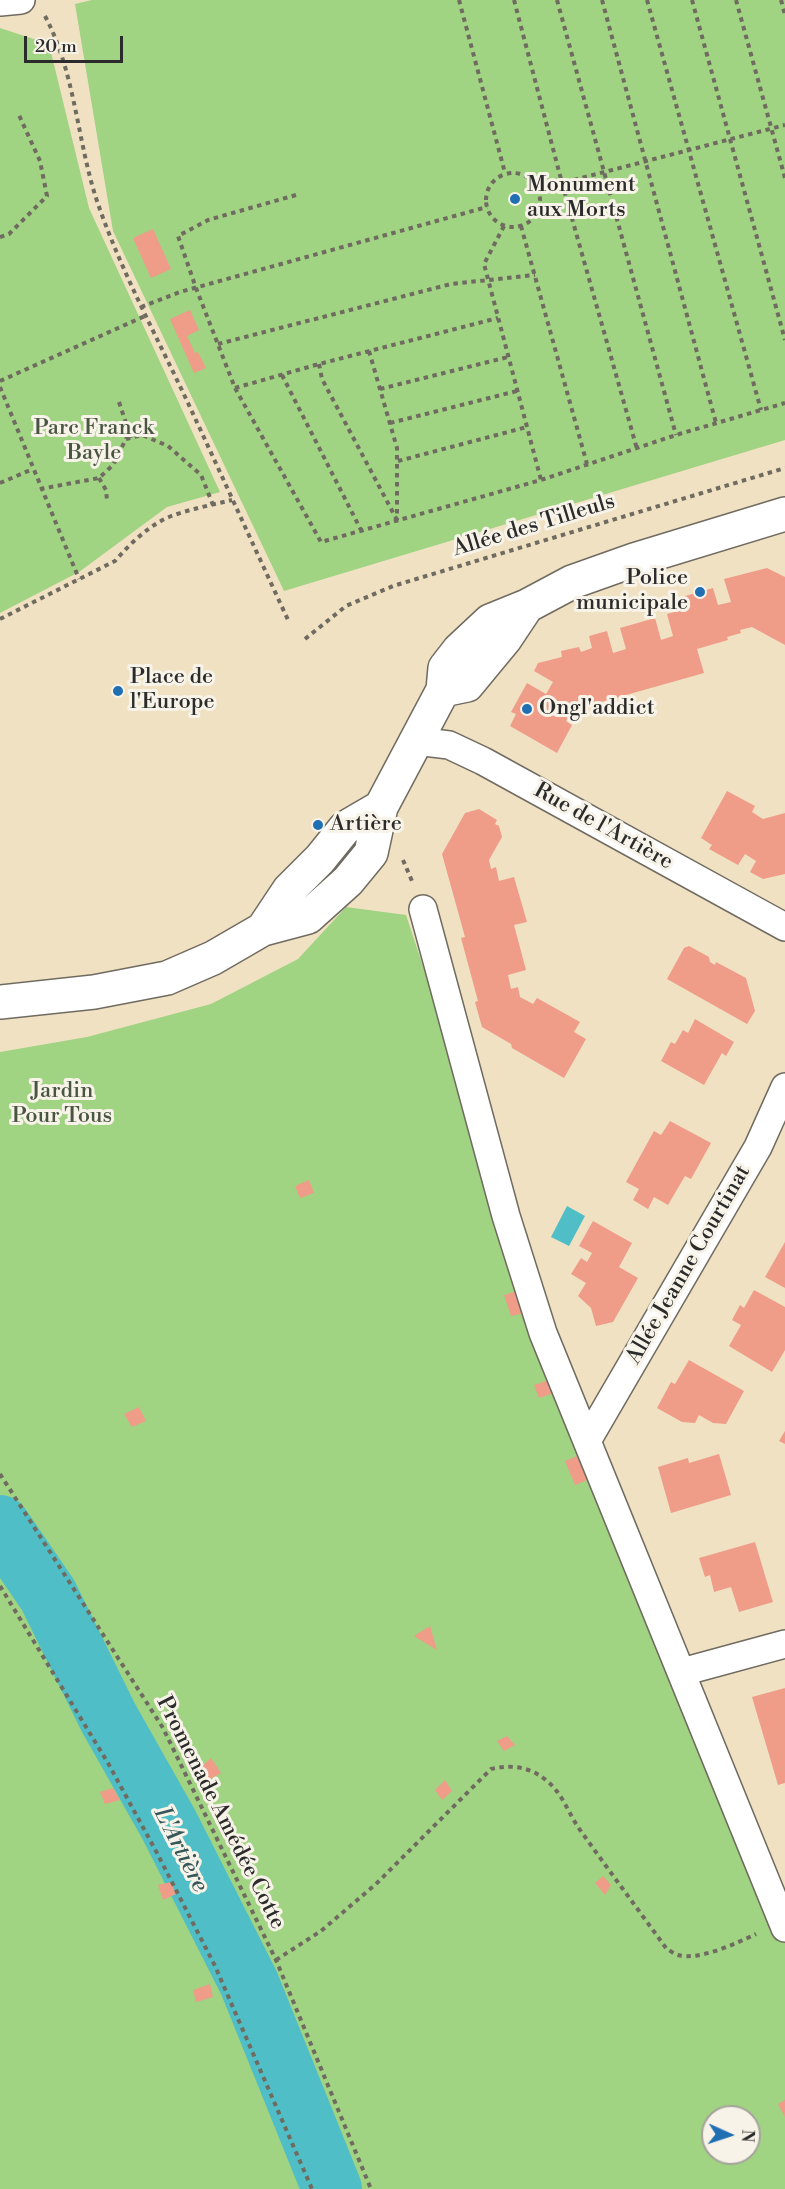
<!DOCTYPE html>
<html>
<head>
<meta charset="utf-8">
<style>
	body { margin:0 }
	#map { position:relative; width:785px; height:2189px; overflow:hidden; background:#f0e1c3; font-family:"Libre Bodoni",serif }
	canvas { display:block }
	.north { position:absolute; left:701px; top:2105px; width:60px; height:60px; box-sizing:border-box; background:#f7f3e8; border:2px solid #a5a39c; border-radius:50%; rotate:93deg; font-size:16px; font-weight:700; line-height:24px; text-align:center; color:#2b2b2b }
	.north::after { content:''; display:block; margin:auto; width:21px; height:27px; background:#1f6fb2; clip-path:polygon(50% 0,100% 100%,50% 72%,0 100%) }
	.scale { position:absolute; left:24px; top:36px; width:99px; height:27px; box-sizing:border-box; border:3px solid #2b2b2b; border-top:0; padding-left:8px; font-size:18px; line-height:21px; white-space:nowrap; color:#2b2b2b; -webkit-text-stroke:4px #f7f3e8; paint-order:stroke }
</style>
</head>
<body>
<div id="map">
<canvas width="785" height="2189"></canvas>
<div class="north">N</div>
<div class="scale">20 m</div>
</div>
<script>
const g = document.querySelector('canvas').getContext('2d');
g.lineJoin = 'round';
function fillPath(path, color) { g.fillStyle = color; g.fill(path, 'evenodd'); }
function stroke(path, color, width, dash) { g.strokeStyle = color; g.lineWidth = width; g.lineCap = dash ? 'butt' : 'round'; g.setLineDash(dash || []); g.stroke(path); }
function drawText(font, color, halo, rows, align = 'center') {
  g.font = font + ' "Libre Bodoni",serif'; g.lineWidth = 6; g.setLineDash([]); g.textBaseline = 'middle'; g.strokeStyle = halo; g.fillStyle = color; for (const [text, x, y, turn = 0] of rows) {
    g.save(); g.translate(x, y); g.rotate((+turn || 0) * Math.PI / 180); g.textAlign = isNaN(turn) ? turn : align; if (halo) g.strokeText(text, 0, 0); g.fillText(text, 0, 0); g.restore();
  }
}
const green = new Path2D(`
	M 92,0 L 785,0 L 785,440 L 284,591 L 113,231 L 75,4 Z
	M 0,28 L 49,44 L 89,208 L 220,492 L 167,507 L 79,572 L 0,613 Z
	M 346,907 L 406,915 L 506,1216 L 785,1928 L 785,2189 L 0,2189 L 0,1052 L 87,1037 L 211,1004 L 298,959 ZM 713,2117 L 749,2117 L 749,2153 L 713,2153 Z`);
const water = new Path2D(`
	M 567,1206 L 585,1216 L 569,1246 L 551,1237 Z`);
const river = new Path2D(`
	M 0,1525 L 48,1595 L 108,1717 L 169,1825 L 249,1983 L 332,2189`);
const building = new Path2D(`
	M 153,229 L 171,269 L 151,278 L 133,238 Z
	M 190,310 L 199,330 L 187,336 L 195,353 L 198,352 L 206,368 L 194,373 L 170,319 Z
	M 767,568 L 785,577 L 785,645 L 752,627 L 740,630 L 741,633 L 727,637 L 728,640 L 697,649 L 704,673 L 573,710 L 566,721 L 572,725 L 557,753 L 510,726 L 516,714 L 511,712 L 527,683 L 546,694 L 553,682 L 534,671 L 538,663 L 562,657 L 561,651 L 579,647 L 581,652 L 592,648 L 589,636 L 607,631 L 613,653 L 626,649 L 620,628 L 655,618 L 661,640 L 673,636 L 667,614 L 685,609 L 682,597 L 713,588 L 718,605 L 731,602 L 724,579 Z
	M 727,791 L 755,806 L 752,812 L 763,819 L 785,813 L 785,874 L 763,879 L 750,872 L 756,861 L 745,854 L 738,865 L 709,849 L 712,845 L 701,838 Z
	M 479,809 L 497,820 L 495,824 L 499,826 L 502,837 L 489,860 L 491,869 L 496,867 L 499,881 L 514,877 L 527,922 L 514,925 L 526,970 L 508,975 L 511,989 L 518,987 L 520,997 L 533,1004 L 537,998 L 580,1022 L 574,1032 L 586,1039 L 564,1078 L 512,1048 L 511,1044 L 482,1027 L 475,1002 L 478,1001 L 461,938 L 465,937 L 442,854 L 465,813 Z
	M 689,946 L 709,957 L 710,962 L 715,965 L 716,962 L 746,978 L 755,1011 L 747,1024 L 667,979 L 684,948 Z
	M 695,1019 L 734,1042 L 726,1056 L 722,1053 L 704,1085 L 661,1061 L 671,1042 L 675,1044 L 683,1030 L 688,1033 Z
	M 670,1121 L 711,1143 L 691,1179 L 685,1176 L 668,1205 L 654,1197 L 648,1209 L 633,1200 L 639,1189 L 626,1182 L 654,1131 L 661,1135 Z
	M 309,1180 L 314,1193 L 300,1198 L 295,1186 Z
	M 593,1221 L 632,1243 L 619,1267 L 638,1278 L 613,1322 L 596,1326 L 591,1308 L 578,1296 L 586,1283 L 571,1274 L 581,1258 L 587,1262 L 592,1253 L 579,1246 Z
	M 785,1242 L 785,1288 L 765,1277 Z
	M 754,1290 L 785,1307 L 785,1350 L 772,1372 L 729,1346 L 741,1325 L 732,1320 L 740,1305 L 744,1308 Z
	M 517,1291 L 525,1313 L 511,1316 L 504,1295 Z
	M 689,1360 L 744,1391 L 726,1424 L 713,1423 L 699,1415 L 695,1423 L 682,1422 L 657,1408 L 671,1382 L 675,1384 Z
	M 549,1380 L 554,1393 L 539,1398 L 534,1385 Z
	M 139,1407 L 146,1421 L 132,1427 L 124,1414 Z
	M 785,1431 L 785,1444 L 779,1441 Z
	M 719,1454 L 731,1495 L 671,1513 L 658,1467 L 688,1458 L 689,1463 Z
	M 580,1455 L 590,1479 L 575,1485 L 565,1461 Z
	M 755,1542 L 773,1602 L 739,1612 L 731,1587 L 714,1592 L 710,1575 L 705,1577 L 699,1558 Z
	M 430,1626 L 437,1650 L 414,1636 Z
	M 785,1688 L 785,1783 L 778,1785 L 752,1697 Z
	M 507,1736 L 515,1745 L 504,1751 L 497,1741 Z
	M 211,1758 L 221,1773 L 205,1782 L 199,1769 Z
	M 445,1780 L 452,1791 L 442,1800 L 435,1790 Z
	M 113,1788 L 120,1800 L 105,1804 L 100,1792 Z
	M 603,1876 L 611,1885 L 605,1895 L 595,1883 Z
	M 171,1882 L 176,1894 L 163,1900 L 158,1885 Z
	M 210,1984 L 213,1997 L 196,2002 L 193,1990 Z
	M 785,2100 L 785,2117 L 778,2104 Z`);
const path = new Path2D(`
	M 459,0 L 505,173
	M 514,0 L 562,183 L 637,449
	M 557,0 L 676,435
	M 602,0 L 716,423
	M 647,0 L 761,410
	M 692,0 L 785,340
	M 736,0 L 785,178
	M 781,0 L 785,15
	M 45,16 C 76,74 77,143 98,204 C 122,273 157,337 188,403 C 222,476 255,549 289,622
	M486 200a27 27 0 1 1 54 0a27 27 0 1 1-54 0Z
	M 539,189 L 785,125
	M 296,195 L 208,220 L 178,236 L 196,288 L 235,388 L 321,542 L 541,480 L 676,435 L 785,403
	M 504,226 L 484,264 L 541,480
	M 521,226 L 587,464
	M 0,237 L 9,234 L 47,196 L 40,161 L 18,113
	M 141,307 L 180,292 L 487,207
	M 218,344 L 451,284 L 535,275
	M 369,351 L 397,448 L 397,520
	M 319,364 L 322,379 L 397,520
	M 282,375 L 361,530
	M 0,381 L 145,316
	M 0,387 L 79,579
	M 235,388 L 319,364 L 498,318
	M 380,389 L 508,357
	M 119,402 L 131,438
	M 390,423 L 517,391
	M 398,461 L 527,427
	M 99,478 L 106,490 L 107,500
	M 0,483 L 33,469
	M 40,489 L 99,478 L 113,465 L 126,439 L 142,435 L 168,446 L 201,475 L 213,505
	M 0,619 L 115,561 C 130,544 148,526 169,517 C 189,509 212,505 232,500
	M 305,639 L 346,606 L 393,586 L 785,468
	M 403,860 L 412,881
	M 0,1474 L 163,1728 L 276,1960 L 371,2189
	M 0,1586 L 108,1763 L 157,1853 L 215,1966 L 312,2189
	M 276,1960 L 321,1931 L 376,1884 L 491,1769 C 511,1764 531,1767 547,1781 C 562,1793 568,1812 578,1827 C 607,1868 637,1908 666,1948 C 669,1950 674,1954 678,1955 C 699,1961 737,1943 756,1934`);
const minor = new Path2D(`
	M 0,2 L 21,0
	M 416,741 L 449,745 L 483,761 L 785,927
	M 423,909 L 506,1216 L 543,1333 L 785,1928
	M 587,1441 L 758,1147 L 785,1087
	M 682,1672 L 785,1644`);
const secondary = new Path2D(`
	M 443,690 L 467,685 L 505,639 L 527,606
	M 263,929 L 289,890 L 320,859 L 345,828 L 381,807
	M 0,1002 L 94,992 L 167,978 L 213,958 L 263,929 L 308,917 L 348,881 L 371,853 L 381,807 L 443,690 L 445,668 L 459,650 L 490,621 L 527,606 L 572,582 L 634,560 L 785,514`);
const markers = [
	[515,199,6,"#1f6fb2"],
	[700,592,6,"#1f6fb2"],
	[118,691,6,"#1f6fb2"],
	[527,709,6,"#1f6fb2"],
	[318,825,6,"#1f6fb2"]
];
const poiNames = [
	["Monument",527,186],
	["aux Morts",527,211],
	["Police",688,579,"right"],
	["municipale",688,604,"right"],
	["Place de",130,678],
	["l'Europe",130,703],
	["Ongl'addict",539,709],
	["Artière",330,825]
];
const parkNames = [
	["Parc Franck",94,429],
	["Bayle",94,454],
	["Jardin",62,1092],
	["Pour Tous",62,1117]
];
const streetNames = [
	["Allée des Tilleuls",534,526,-17],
	["Rue de l'Artière",603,827,29],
	["Allée Jeanne Courtinat",689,1265,-60],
	["Promenade Amédée Cotte",220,1813,63]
];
const waterNames = [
	["L'Artière",180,1850,63]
];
fillPath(green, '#a0d382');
fillPath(water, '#50bec6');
stroke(river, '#50bec6', 60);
fillPath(building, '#ef9c89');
stroke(minor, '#706b60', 30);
stroke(secondary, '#706b60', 36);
stroke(path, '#706b60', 4, [4.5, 4.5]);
stroke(minor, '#fff', 27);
stroke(secondary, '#fff', 33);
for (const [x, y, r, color] of markers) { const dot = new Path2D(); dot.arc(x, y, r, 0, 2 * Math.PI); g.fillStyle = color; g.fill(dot); stroke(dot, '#f7f3e8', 2); }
drawText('22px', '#2b2b2b', '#f7f3e8', poiNames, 'left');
drawText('22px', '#485541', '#f7f3e8', parkNames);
drawText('22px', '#2b2b2b', '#f7f3e8', streetNames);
drawText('italic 24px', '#36575a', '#f7f3e8', waterNames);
</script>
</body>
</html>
